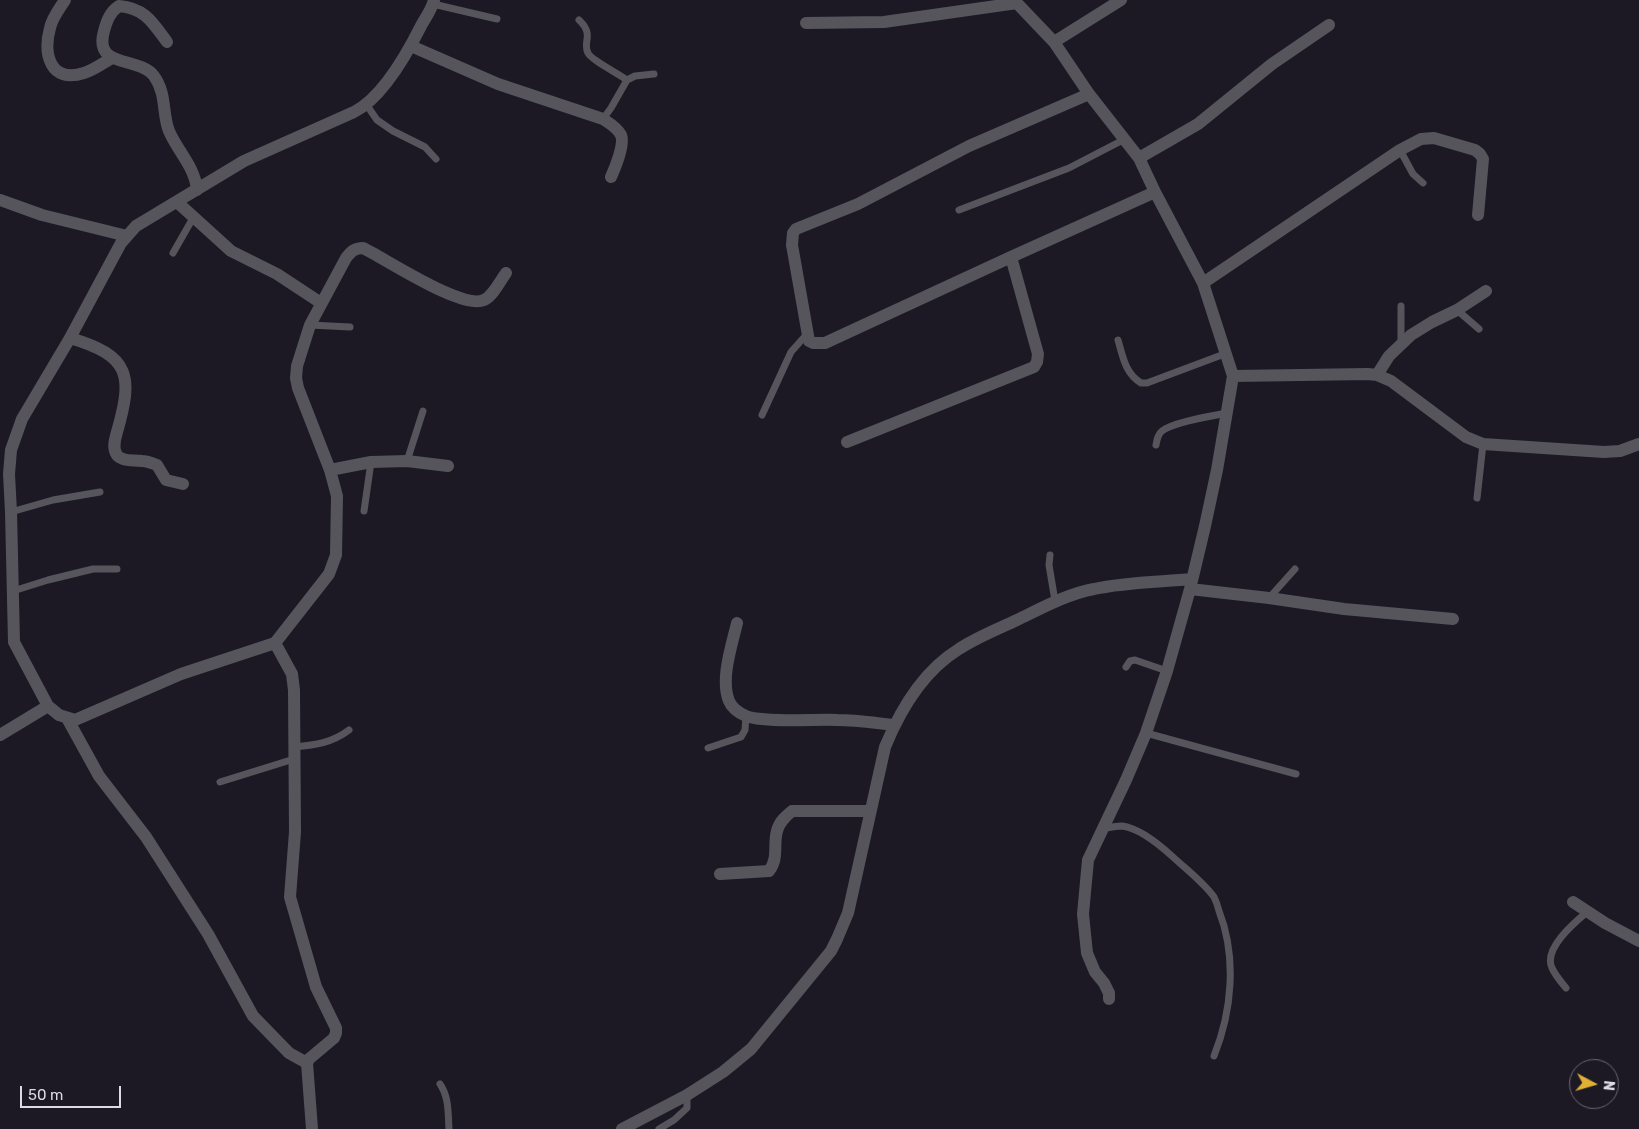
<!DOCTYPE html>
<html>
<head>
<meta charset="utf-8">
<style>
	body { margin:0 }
	#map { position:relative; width:1639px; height:1129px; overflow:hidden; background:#1c1925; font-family:Rubik,sans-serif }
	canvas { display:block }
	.north { position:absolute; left:1569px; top:1059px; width:50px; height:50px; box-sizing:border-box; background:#1c1925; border:1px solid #696671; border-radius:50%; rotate:96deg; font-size:14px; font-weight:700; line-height:20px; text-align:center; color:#dcdae3 }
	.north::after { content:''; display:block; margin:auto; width:18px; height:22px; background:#e1af34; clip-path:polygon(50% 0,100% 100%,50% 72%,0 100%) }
	.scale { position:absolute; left:20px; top:1086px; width:101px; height:22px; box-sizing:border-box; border:2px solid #dcdae3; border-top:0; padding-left:6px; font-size:15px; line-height:18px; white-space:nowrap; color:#dcdae3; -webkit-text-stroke:4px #1c1925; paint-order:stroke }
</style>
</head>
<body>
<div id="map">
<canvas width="1639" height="1129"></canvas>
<div class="north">N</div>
<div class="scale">50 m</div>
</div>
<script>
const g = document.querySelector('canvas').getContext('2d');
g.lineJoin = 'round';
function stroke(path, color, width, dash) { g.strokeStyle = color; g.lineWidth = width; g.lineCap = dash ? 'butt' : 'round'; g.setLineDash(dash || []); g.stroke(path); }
const lane = new Path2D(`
	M 433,4 L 497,19
	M 579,20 C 595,35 582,42 588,53 C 590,59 619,74 627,80
	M 366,104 L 377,120 L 393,131 L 425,147 L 436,159
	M 603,119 L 611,108 L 627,80 L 635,76 L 654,74
	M 1400,150 L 1413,174 L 1423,183
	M 959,210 L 1069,168 L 1125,139
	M 173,253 L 193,218
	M 1401,306 L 1401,343
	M 1457,310 L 1479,329
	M 310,325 L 350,327
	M 1118,340 C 1123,357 1125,373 1141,383 L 1147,383 L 1227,353
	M 762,415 L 791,352 L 807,334
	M 1156,445 C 1157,439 1158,434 1162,431 C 1172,422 1213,416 1227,413
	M 407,461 L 423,411
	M 1477,498 L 1483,444
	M 364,511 L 371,462
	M 11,512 L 53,500 L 100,492
	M 1050,555 L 1049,565 L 1055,601
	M 13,591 L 48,580 L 93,569 L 117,569
	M 1269,598 L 1295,569
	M 1126,667 L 1130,661 L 1135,660 L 1167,671
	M 1146,733 L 1296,774
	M 294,747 C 315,745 332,743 349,730
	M 708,748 L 741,737 L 745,730 L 746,716
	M 220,782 L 294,759
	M 1103,828 C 1109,828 1116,826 1122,826 C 1139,828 1161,846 1173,857 C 1187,870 1203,882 1214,897 C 1216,901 1218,907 1219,911 C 1237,957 1232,1011 1214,1056
	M 1566,988 C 1561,982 1555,975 1552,968 C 1543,949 1574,923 1587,912
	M 440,1084 C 449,1097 448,1113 449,1129
	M 659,1129 L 674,1120 L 687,1108 L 687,1095`);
const street = new Path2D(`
	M 65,0 C 60,8 52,18 50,28 C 43,54 50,84 84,73 C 94,70 103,63 112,58
	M 1014,0 L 1054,42 L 1089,94 L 1139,158 L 1155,192 L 1203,283 L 1233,376 L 1217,470 L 1205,526 L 1190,589 L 1167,671 L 1146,733 L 1126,780 L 1088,860 L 1083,914 L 1087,953 L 1095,972 L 1104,983 L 1109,993 L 1109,999
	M 806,23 L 884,22 L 1017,3
	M 167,42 C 153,23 145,8 119,6 C 110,12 107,20 104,31 C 93,69 139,56 154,76 C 167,94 162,114 169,131 C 178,152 195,167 197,190
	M 1054,42 L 1121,0
	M 411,46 L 498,84 L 603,119 C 609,123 617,127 621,135 C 625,144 615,168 611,177
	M 1089,94 L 969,146 L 858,204 L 796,229 L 793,233 L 792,245 L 809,341 L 813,343 L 825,343 L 1011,257 L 1155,192
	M 1139,158 L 1198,124 L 1272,64 L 1329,25
	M 0,200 L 42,215 L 127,236
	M 177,202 L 231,251 L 277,274 L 321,303
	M 1203,283 L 1400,150 L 1421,139 L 1434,138 L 1475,150 L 1480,154 L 1483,159 L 1478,215
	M 70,338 C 131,356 133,376 117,432 C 115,439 112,448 117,455 C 118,457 121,458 123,459 C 128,461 136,460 142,461 C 147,461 152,463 157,465 L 166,480 L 183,484
	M 1377,375 L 1389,356 L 1411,335 L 1432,322 L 1457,310 L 1486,291
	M 1233,376 L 1368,374 L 1377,375 L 1391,381 L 1466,437 L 1483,444 L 1604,452 L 1620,451 L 1639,444
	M 847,442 L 1034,367 L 1037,362 L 1038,354 L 1011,257
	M 330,470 L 371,462 L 407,461 L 448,466
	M 1190,589 L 1269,598 L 1344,609 L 1453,619
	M 737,623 C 732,645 720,679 729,701 C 732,708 739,713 746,716 C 764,723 815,719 837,720 C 856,720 875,723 894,725
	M 275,643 L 292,674 L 294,690 L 295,832 L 290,897 L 316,987 L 336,1028 L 336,1033 L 334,1038 L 309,1059 L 307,1063 L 312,1129
	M 48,706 L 14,642 L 11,512 L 9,474 L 11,450 L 22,419 L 70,338 L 121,243 L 136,226 L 244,161 L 354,112 C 382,98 408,52 422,24 C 426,17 432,9 434,0
	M 67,718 L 99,776 L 146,837 L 208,934 L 253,1016 L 289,1053 L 307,1063
	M 0,735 L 48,706 L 59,715 L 75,720 L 181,674 L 275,643 L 329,574 L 336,555 L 337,496 L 330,470 L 298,388 L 296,378 L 297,366 L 310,325 L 346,258 C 351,252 354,248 363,248 C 386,259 462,310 484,300 C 493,296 500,281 506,273
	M 720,874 L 769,871 C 779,858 773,845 777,831 C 779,822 786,816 792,811 L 870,811
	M 1573,902 L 1605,923 L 1639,941
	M 622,1129 L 687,1095 L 723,1072 L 751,1049 L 831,951 L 837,939 L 848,913 L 885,747 C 901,708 923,671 959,649 C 977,637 998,629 1017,620 C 1042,608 1067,594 1094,589 C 1126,582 1160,582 1192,579`);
stroke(lane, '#56555c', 7);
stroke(street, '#56555c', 12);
</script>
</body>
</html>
